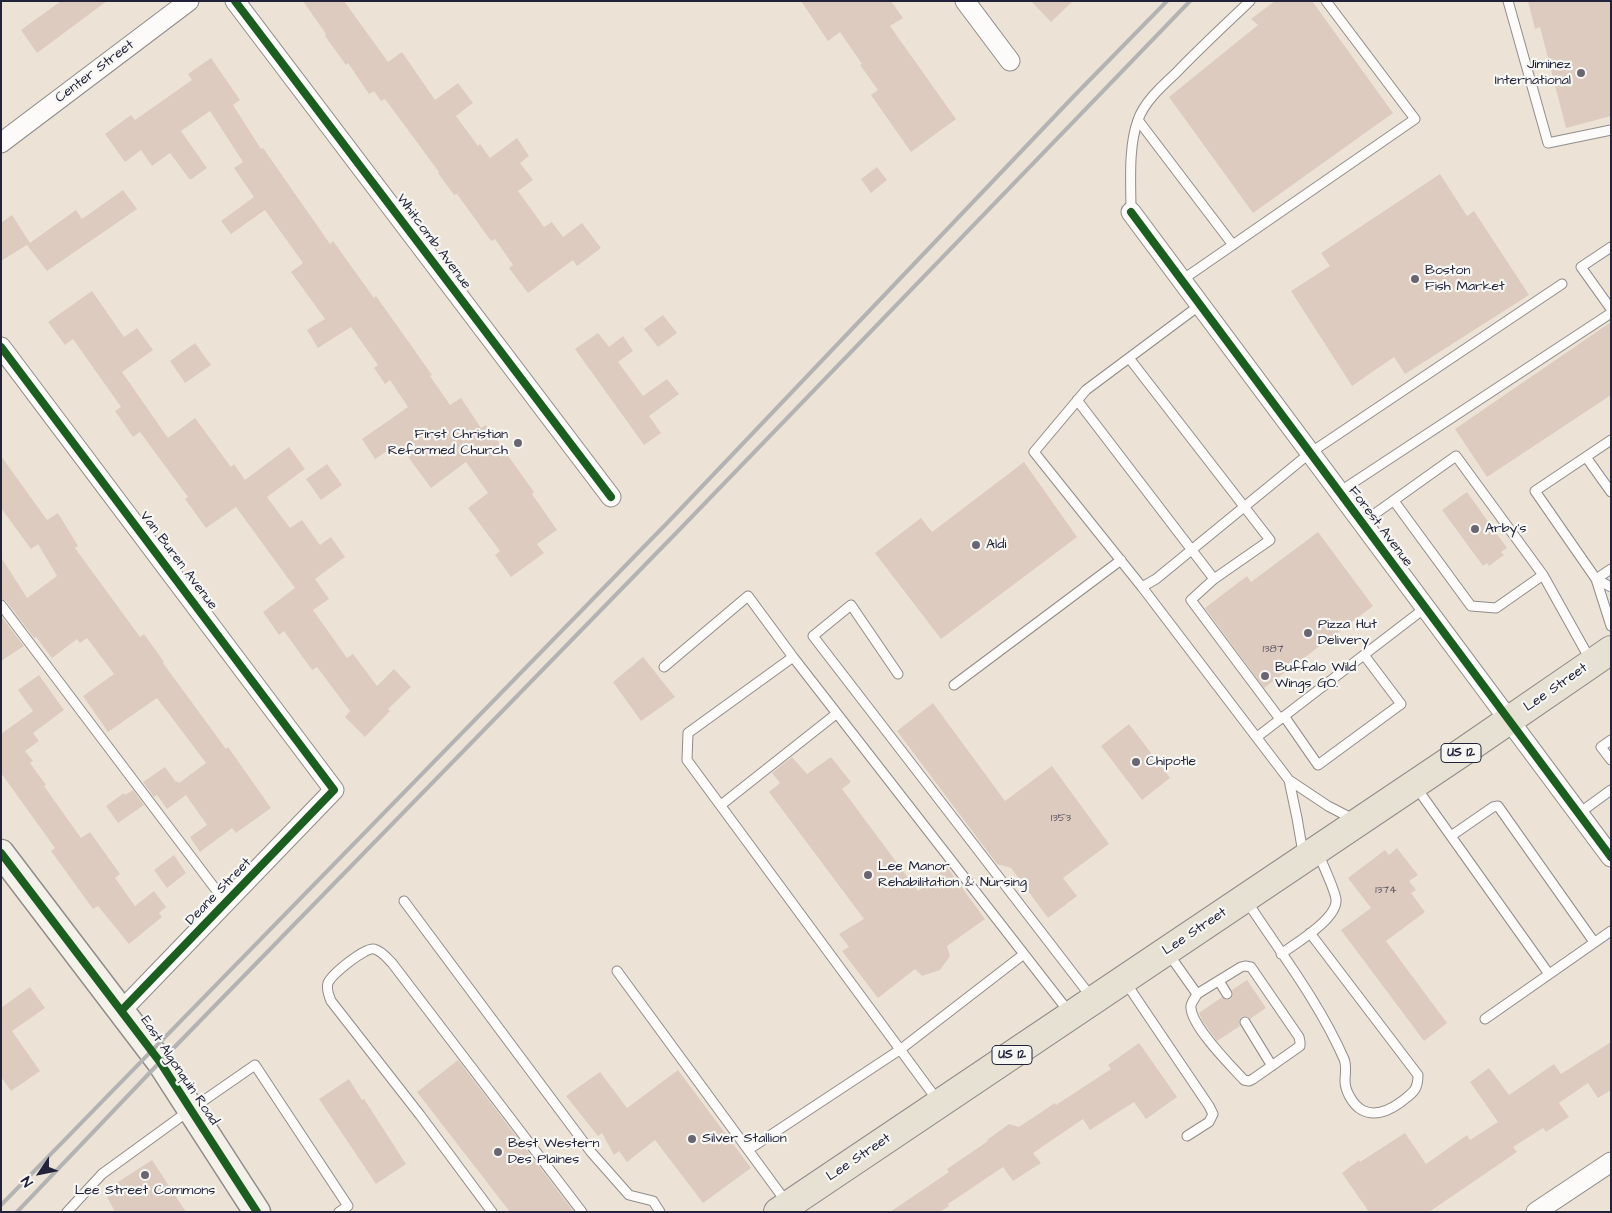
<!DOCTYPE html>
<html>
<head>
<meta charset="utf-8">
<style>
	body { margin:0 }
	#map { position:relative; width:1612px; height:1213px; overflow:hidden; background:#ece3d6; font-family:"Architects Daughter",sans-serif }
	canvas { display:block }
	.frame { position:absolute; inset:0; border:2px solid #22223b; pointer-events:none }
	.north { position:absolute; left:15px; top:1148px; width:50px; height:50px; -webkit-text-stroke:4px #f6f6f2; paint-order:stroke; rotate:236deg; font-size:14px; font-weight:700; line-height:20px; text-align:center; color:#22223b }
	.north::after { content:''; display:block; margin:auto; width:18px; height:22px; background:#22223b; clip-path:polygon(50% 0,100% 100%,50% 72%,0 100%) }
</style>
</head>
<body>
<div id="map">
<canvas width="1612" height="1213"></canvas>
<div class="frame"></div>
<div class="north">N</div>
</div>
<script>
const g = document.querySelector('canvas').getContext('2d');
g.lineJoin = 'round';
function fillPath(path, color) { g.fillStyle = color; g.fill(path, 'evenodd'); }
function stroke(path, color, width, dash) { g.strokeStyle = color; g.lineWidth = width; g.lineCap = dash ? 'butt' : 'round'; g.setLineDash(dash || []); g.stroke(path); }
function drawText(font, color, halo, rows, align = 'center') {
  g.font = font + ' "Architects Daughter",sans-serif'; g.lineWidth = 4.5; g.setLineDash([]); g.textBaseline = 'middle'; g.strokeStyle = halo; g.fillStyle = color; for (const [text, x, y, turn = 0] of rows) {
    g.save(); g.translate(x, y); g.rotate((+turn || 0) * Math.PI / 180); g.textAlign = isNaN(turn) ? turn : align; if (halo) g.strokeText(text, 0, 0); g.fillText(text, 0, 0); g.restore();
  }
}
const building = new Path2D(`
	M 61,1 L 107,1 L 37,53 L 21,30 Z
	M 303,1 L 344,1 L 388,62 L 402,52 L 435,100 L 458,83 L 473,103 L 456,116 L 478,146 L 480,144 L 490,158 L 517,138 L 529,156 L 520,163 L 533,180 L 518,191 L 544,227 L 552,222 L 563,237 L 582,223 L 601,248 L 577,266 L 573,260 L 528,293 L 509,268 L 513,265 L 495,239 L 491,241 L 457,194 L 454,195 L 438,173 L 439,172 L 385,99 L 381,101 L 374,91 L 369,94 L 348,63 L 346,65 L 325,36 L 326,34 Z
	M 801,1 L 891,1 L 903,18 L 890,26 L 956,119 L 911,152 L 871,95 L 878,90 L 860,65 L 862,64 L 840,32 L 828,41 Z
	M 1031,1 L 1073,1 L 1051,22 Z
	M 1275,1 L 1312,1 L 1393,113 L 1253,213 L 1169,97 L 1258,25 L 1251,19 Z
	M 1528,1 L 1611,1 L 1611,116 L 1566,128 L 1540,27 L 1535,29 Z
	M 211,58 L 240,100 L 233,105 L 261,149 L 263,148 L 330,244 L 333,241 L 374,298 L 376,296 L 432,375 L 430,376 L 450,405 L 461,398 L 481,428 L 486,425 L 534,492 L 532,494 L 557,530 L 537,544 L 544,553 L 511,577 L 495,555 L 500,551 L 468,508 L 488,493 L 466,462 L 431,488 L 403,450 L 395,456 L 390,449 L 375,459 L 362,439 L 408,407 L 390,380 L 385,384 L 374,368 L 378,365 L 351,327 L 318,348 L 307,330 L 325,319 L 291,272 L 303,263 L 265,210 L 231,234 L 221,221 L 254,197 L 234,168 L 243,162 L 210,111 L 181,131 L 207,168 L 190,180 L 170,153 L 152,166 L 141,150 L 125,162 L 105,134 L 131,115 L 135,120 L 192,80 L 188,74 Z
	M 877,167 L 887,180 L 871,193 L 861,179 Z
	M 1440,174 L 1467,216 L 1474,211 L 1529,295 L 1405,374 L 1394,357 L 1352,386 L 1291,291 L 1330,266 L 1321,253 Z
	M 123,190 L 137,209 L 47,271 L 27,245 L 76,210 L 82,219 Z
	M 12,215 L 30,243 L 1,261 L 1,223 Z
	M 92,291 L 124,337 L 137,328 L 153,350 L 122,372 L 168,438 L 195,418 L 231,467 L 234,464 L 245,480 L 289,447 L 305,469 L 267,497 L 290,528 L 302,520 L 320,545 L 331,537 L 345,557 L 315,579 L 329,599 L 313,610 L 347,658 L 353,654 L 377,686 L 394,669 L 411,687 L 388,709 L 390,711 L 365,737 L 345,717 L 350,711 L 317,667 L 312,670 L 284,631 L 279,635 L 263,612 L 295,588 L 236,507 L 206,528 L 185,499 L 188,497 L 140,432 L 133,437 L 115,411 L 121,407 L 73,339 L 65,345 L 48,322 Z
	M 663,315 L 677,333 L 658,347 L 644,329 Z
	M 1611,322 L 1611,395 L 1487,477 L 1455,429 Z
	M 598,333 L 609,347 L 623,336 L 633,351 L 618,362 L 643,396 L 667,379 L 679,394 L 649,416 L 661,433 L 644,445 L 575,349 Z
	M 195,343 L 211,365 L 185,383 L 170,361 Z
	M 1,456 L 47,520 L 58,513 L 78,546 L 75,548 L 140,637 L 144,634 L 164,662 L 163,663 L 226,749 L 228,747 L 271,808 L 236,833 L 232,828 L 200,852 L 190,837 L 207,825 L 186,795 L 167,809 L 157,795 L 154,797 L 143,782 L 165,767 L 176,782 L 177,781 L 179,783 L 206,763 L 157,698 L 108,732 L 83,696 L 114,674 L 87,638 L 80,643 L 77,639 L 52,658 L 36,637 L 34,638 L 6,601 L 1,599 L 1,557 L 27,598 L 57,576 L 38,544 L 31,549 L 1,508 Z
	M 1024,462 L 1077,537 L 941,639 L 875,553 L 921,518 L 932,532 Z
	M 327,464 L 342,485 L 321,500 L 306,479 Z
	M 1467,492 L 1507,548 L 1501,552 L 1504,555 L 1489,566 L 1487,563 L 1483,566 L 1442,510 Z
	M 1318,532 L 1373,606 L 1264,688 L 1205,608 L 1247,576 L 1251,582 Z
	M 1,616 L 24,646 L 1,661 Z
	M 643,657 L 675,697 L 641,721 L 613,682 Z
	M 39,675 L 64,710 L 33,733 L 39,741 L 25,751 L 33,761 L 30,763 L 46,785 L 44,786 L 81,838 L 90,832 L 120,874 L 115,878 L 135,906 L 154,891 L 166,907 L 159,913 L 162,917 L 129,944 L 98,906 L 93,909 L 51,851 L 55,848 L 1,773 L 1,734 L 33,711 L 18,690 Z
	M 933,703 L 1005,801 L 1052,766 L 1109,844 L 1063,878 L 1077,896 L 1048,918 L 1011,868 L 997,864 L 897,731 Z
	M 1129,724 L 1170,778 L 1142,800 L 1101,746 Z
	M 792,757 L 807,774 L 831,757 L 851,782 L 842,789 L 918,891 L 947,867 L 985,919 L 947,946 L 950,956 L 940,970 L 922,976 L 915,969 L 878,998 L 842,951 L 849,947 L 839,934 L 864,919 L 769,792 L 780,783 L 772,773 Z
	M 133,790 L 144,805 L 118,823 L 106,806 L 124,793 L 125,795 Z
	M 1397,848 L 1418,875 L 1409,881 L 1416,890 L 1411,893 L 1425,912 L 1386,941 L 1447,1023 L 1424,1041 L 1341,930 L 1371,908 L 1348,878 L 1385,850 L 1389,855 Z
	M 174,855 L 186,873 L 167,888 L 154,870 Z
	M 1247,980 L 1266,1008 L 1250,1019 L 1245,1016 L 1241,1017 L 1239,1022 L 1240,1026 L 1217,1041 L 1203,1022 L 1199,1013 L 1222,997 L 1227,1000 L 1231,999 L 1233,994 L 1232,990 Z
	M 30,987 L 45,1008 L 12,1031 L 40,1071 L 11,1091 L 1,1077 L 1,1008 Z
	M 1611,1042 L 1611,1090 L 1598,1098 L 1588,1083 L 1559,1103 L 1569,1117 L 1546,1132 L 1543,1128 L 1513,1147 L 1517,1152 L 1429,1212 L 1369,1212 L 1342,1173 L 1359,1160 L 1360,1162 L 1405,1133 L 1426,1164 L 1467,1135 L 1470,1140 L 1498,1122 L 1470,1082 L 1489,1068 L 1509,1095 L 1554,1064 L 1561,1074 Z
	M 1139,1043 L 1177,1097 L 1146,1119 L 1134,1102 L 1090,1130 L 1083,1119 L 1033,1153 L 1041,1163 L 1013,1181 L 1003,1167 L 948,1204 L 949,1206 L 940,1212 L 890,1212 L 949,1172 L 947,1169 L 988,1141 L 987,1140 L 1009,1124 L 1019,1127 L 1055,1103 L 1056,1105 L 1111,1069 L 1108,1065 Z
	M 458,1060 L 574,1212 L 510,1212 L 417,1092 Z
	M 678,1070 L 751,1168 L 703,1203 L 655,1140 L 627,1162 L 619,1151 L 614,1155 L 602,1133 L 598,1136 L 566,1096 L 600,1072 L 627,1108 Z
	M 349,1079 L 362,1100 L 364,1099 L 406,1164 L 376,1184 L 319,1099 Z
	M 152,1160 L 186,1212 L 115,1212 L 104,1191 Z`);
const lane = new Path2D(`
	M 1508,1 L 1548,143 L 1611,130
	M 1138,120 L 1233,245
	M 1131,212 C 1131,183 1128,147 1138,120 C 1144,102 1162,86 1176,73 C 1200,48 1225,25 1250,1
	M 1611,247 L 1581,267 L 1611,309
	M 1182,280 L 1415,119 L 1326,1
	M 1200,305 L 1086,390 L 1034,452 L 1142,587 L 1156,579 L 1310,453 L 1562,284
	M 1077,400 L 1214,579 L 1270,540 L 1129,358
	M 1611,440 L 1535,491 L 1596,579 L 1611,569
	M 1586,457 L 1611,492
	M 1339,492 L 1611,313
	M 1394,501 L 1471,606 L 1496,608 L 1543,575
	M 1362,523 L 1456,456 L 1543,575 L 1591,661
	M 1214,579 L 1191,600 L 1280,719
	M 1142,587 L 1289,780 L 1328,806 L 1355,820
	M 1611,587 L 1596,579 L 1611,626
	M 1,605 L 226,903
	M 664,667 L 748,596 L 793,657
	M 898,674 L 851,605 L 813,636 L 1092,998
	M 954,685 L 1121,560
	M 1284,716 L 1318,765 L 1401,704 L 1364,655
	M 1257,737 L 1425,608
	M 1611,740 L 1601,747 L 1611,760
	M 1289,780 L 1297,818 L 1303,853
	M 1416,787 L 1549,974
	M 721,805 L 836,714
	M 1578,814 L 1611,790
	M 1451,836 L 1493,807 L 1498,806 L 1594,942
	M 1246,900 C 1280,952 1319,1002 1344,1059 C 1347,1066 1345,1074 1345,1081 C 1345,1091 1353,1105 1362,1110 C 1375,1117 1390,1110 1401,1102 C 1412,1093 1418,1091 1418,1075 L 1310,933
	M 404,901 L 591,1152 L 629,1195 L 653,1201 L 660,1212
	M 1168,953 L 1197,994 L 1241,967 L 1245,966 L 1251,967 L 1299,1037 L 1300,1042 L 1300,1046 L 1253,1079 L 1249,1081 L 1244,1080 C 1231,1066 1192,1027 1191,1008 C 1190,1003 1195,999 1197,994
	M 1281,954 C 1296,943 1337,919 1336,900 C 1336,892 1322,863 1318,853
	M 617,971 L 787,1203
	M 1219,981 L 1227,994
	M 1126,983 L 1209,1106 L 1213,1114 L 1209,1122 L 1187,1136
	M 1485,1019 L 1611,931
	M 1245,1022 L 1272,1066
	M 938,1101 L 687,760 L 688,733 L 793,657 L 1069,1012
	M 748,1150 L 901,1049 L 1024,954
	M 67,1212 L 102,1174 L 190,1110 L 255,1065 L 348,1206 L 339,1212
	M 492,1212 L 420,1115 L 331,1001 C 329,996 326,989 328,983 C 332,974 365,947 374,949 C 382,951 387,958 392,963 L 582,1212`);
const street = new Path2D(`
	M 235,1 L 611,497
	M 965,1 L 1010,61
	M 1,143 L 189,1
	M 1131,212 L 1611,857
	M 1,347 L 334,790 L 122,1010
	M 1536,1212 L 1611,1162`);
const secondary = new Path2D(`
	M 1,853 L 160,1062 L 257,1212`);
const primary = new Path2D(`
	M 778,1212 L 1467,749 L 1611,650`);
const rail = new Path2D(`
	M 1,1205 L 671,519 L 1074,96 L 1167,1
	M 17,1212 L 160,1062 L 681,528 L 1190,1`);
const cycleway = new Path2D(`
	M 235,1 L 611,497
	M 1131,212 L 1611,857
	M 1,347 L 334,790 L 122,1010
	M 1,853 L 160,1062 L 257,1212`);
const markers = [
	[1581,73,5,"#696671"],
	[1415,279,5,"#696671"],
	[518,443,5,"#696671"],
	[1475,529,5,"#696671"],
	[976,545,5,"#696671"],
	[1308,633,5,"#696671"],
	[1265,676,5,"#696671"],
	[1136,762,5,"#696671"],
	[868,875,5,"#696671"],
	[692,1139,5,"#696671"],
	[498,1152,5,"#696671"],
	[145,1175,5,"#696671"]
];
const numberNames = [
	["1387",1273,650],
	["1353",1061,819],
	["1374",1386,891]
];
const shields = [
	[1461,753,40],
	[1012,1055,40]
];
const shieldNames = [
	["US 12",1461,753],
	["US 12",1012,1055]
];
const poiNames = [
	["Jiminez",1571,65,"right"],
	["International",1571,81,"right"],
	["Boston",1425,271],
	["Fish Market",1425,287],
	["First Christian",508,435,"right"],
	["Reformed Church",508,451,"right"],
	["Arby's",1485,529],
	["Aldi",986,545],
	["Pizza Hut",1318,625],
	["Delivery",1318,641],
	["Buffalo Wild",1275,668],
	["Wings GO.",1275,684],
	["Chipotle",1146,762],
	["Lee Manor",878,867],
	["Rehabilitation & Nursing",878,883],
	["Silver Stallion",702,1139],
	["Best Western",508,1144],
	["Des Plaines",508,1160],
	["Lee Street Commons",145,1191,"center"]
];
const streetNames = [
	["Center Street",95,72,-37],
	["Whitcomb Avenue",433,242,53],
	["Forest Avenue",1380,527,53],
	["Van Buren Avenue",178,561,53],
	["Lee Street",1556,688,-35],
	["Deane Street",219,892,-46],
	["Lee Street",1195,932,-34],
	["East Algonquin Road",179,1071,56],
	["Lee Street",859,1158,-34]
];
fillPath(building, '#ddcbc0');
stroke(lane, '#918c8a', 11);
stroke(street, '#918c8a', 21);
stroke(secondary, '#918c8a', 29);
stroke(primary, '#918c8a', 30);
stroke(lane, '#fcfbf9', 9);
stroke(street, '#fcfbf9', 19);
stroke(secondary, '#f4f1ea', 26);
stroke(primary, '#e7e1d4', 28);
stroke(rail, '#b4b3b4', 4);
stroke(cycleway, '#1b5e20', 8);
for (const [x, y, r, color] of markers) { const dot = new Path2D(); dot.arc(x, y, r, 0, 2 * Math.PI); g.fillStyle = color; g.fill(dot); stroke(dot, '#f6f6f2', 2); }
drawText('11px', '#524d5d', null, numberNames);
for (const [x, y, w] of shields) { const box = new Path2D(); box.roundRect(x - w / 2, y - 9.5, w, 19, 4); g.fillStyle = '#f6f6f2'; g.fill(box); stroke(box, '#22223b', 1); }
drawText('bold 12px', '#22223b', null, shieldNames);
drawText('14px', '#22223b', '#f6f6f2', poiNames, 'left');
drawText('14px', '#22223b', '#f6f6f2', streetNames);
</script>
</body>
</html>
